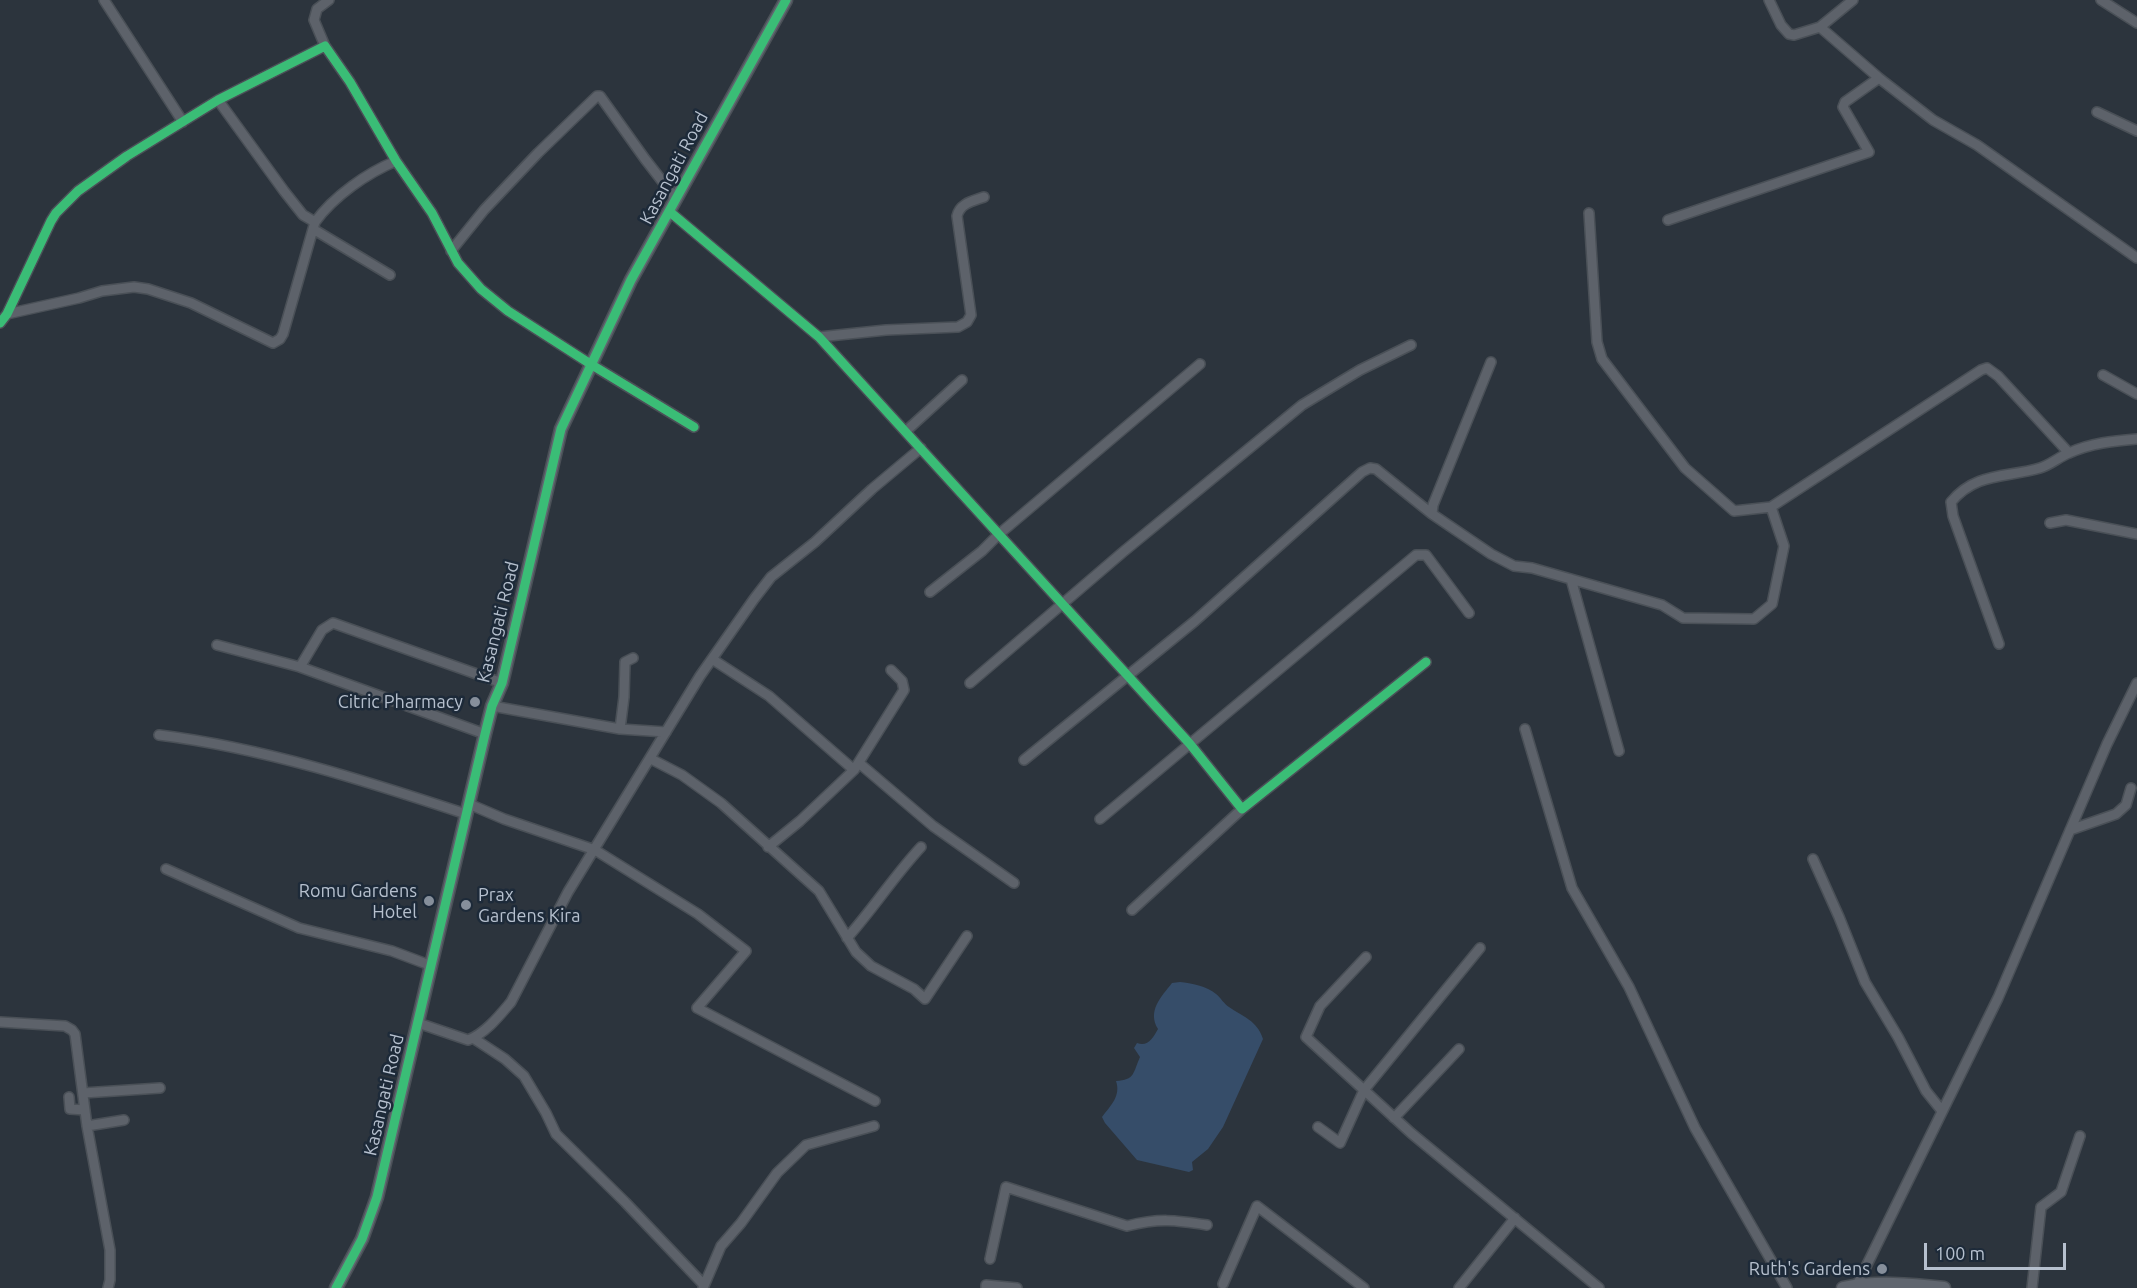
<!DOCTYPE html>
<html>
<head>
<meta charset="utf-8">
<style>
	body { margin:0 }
	#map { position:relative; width:2137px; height:1288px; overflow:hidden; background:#2c343d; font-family:Ubuntu,sans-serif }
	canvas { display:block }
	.scale { position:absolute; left:1924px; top:1243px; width:142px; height:27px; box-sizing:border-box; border:3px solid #b6c0ce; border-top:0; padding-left:8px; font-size:18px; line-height:21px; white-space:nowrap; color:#b6c0ce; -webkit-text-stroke:4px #1d2a39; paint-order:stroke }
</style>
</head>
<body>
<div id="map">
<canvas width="2137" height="1288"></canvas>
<div class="scale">100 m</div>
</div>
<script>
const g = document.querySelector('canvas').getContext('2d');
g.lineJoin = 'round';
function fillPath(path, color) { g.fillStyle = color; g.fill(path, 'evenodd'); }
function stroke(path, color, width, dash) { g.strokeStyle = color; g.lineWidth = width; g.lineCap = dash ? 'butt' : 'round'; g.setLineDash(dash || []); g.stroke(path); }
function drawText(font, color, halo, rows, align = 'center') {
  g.font = font + ' Ubuntu,sans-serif'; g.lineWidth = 5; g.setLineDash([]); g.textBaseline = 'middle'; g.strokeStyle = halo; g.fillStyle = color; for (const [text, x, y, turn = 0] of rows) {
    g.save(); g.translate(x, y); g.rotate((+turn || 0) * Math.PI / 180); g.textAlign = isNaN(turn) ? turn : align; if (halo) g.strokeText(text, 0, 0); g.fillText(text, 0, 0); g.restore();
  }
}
const water = new Path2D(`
	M 1180,982 C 1191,983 1207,986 1216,994 C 1221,998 1224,1004 1229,1007 C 1243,1017 1257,1020 1263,1039 L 1223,1127 L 1208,1149 L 1192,1162 L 1193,1170 L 1189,1172 L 1137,1160 L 1105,1123 L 1102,1117 C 1111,1105 1121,1096 1116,1081 C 1135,1080 1133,1073 1140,1057 L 1134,1048 L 1137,1043 C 1148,1047 1153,1038 1158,1029 C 1147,1011 1161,997 1172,983 Z`);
const street = new Path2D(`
	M 104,0 L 183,122
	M 1769,0 L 1781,25 L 1789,34 L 1794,35 L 1820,27 L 1879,78 L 1933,120 L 1977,145 L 2137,258
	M 2101,0 L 2137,23
	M 1820,27 L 1853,0
	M 325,46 L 314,20 L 317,9 L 329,0
	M 218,100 L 284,191 L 303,215 L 315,222
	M 2097,112 L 2137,131
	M 670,212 L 819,337 L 1190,744 L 1242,809 L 1426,662
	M 1589,213 L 1597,342 L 1602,359 L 1685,468 L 1734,511 L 1771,507 L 1981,370 L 1987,368 L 1998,376 L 2069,453
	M 1668,220 L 1869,152 L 1843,107 L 1845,102 L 1879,78
	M 313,229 L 390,275
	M 451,251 L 484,210 L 538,153 L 597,96 L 600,96 L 645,159 L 676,199
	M 7,314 L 79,298 L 102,291 L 134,287 L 148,289 L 191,303 L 273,343 L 280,339 L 283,334 L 315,222 C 334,196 367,173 396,161
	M 0,323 L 7,314 L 51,221 L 56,213 L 78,191 L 127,156 L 218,100 L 325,46 L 350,82 L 396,161 L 432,213 L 458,263 L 481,289 L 508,311 L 592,365 L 694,427
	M 819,337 L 886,330 L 958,327 L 967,322 L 971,315 L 957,216 C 960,203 973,201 984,197
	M 2103,375 L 2137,394
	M 906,431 L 962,380
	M 1432,514 L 1433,505 L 1491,362
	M 2050,523 L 2066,520 L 2137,534
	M 1571,579 L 1619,751
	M 930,592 L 982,551 L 998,535 L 1200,364
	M 1999,644 L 1953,516 L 1951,502 C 1976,472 2006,478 2040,468 C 2050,465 2059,457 2069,453 C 2091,443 2113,441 2137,439
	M 217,645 L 300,667 L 485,734
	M 712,659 L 769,696 L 854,770
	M 300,667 L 322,630 L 333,623 L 502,683
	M 970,683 L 1123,552 L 1302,405 L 1360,370 L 1411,345
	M 492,706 L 620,729 L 666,732
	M 620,729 L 624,697 L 625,662 L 633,658
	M 1525,729 L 1572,888 L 1629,987 L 1695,1128 L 1787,1288
	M 159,735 C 264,748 366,781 466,814
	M 651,759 L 682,775 L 721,803 L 819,891 L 856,952 L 871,966 L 914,989 L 925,999 L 967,936
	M 1024,760 L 1195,621 L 1362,472 L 1370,468 L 1376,469 L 1432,514 L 1491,554 L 1514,566 L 1532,568 L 1662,605 L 1683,618 L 1754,619 L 1772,604 L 1784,546 L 1771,507
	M 859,763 L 933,826 L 1014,883
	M 469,804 L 504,819 L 595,850 L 698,914 L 746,951 L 697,1008 L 875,1101
	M 1100,819 L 1416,555 L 1426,555 L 1469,613
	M 2070,830 L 2116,814 L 2126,805 L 2131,788
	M 768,847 L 800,821 L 854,770 L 904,690 L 902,681 L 891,670
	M 1813,859 L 1839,917 L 1865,982 L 1898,1037 L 1926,1091 L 1942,1111
	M 166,869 L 299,928 L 392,951 L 432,966
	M 1132,910 L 1242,809
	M 847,938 C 873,909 894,876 921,847
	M 1366,957 L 1320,1006 L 1306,1037 L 1411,1133 L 1599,1288
	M 0,1022 L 65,1026 L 72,1030 L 75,1034 L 87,1126 L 110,1250 L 110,1280 L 108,1288
	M 418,1023 L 468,1040 C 485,1034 500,1015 511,1002 L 568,892 L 700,676 L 754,599 L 771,577 L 815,542 L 872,489 L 921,448
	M 473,1038 L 505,1059 L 524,1076 L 546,1113 L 556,1134 L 625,1202 L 704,1285
	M 83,1093 L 160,1088
	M 69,1097 L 70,1109 L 85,1110
	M 1394,1118 L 1459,1049
	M 87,1126 L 124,1120
	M 1318,1127 L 1340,1143 L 1364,1090 L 1480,948
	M 990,1259 L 1006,1187 L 1127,1226 C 1159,1218 1175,1220 1207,1225
	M 1223,1284 L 1257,1206 L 1364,1288
	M 1857,1285 L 1998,998 L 2107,744 L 2137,683
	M 703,1288 L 721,1246 L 741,1223 L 777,1173 L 806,1145 L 874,1126
	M 986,1288 L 986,1285 L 1017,1288
	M 1459,1288 L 1515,1218
	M 2032,1288 L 2041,1207 L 2061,1192 L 2080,1136`);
const secondary = new Path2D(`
	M 336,1288 L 362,1239 L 377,1197 L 485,734 L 492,706 L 502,683 L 561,429 L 631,280 L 786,0
	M 1843,1288 C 1875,1281 1911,1284 1944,1288`);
const cycleway = new Path2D(`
	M 670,212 L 819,337 L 1190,744 L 1242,809 L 1426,662
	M 0,323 L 7,314 L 51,221 L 56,213 L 78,191 L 127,156 L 218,100 L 325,46 L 350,82 L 396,161 L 432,213 L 458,263 L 481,289 L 508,311 L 592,365 L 694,427
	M 336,1288 L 362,1239 L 377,1197 L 485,734 L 492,706 L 502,683 L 561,429 L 631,280 L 786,0`);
const markers = [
	[475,702,6,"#868f9b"],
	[429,901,6,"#868f9b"],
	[466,905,6,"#868f9b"],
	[1882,1269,6,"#868f9b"]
];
const streetNames = [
	["Kasangati Road",674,168,-62],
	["Kasangati Road",498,622,-76],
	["Kasangati Road",384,1095,-77]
];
const poiNames = [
	["Citric Pharmacy",463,702],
	["Romu Gardens",417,891],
	["Hotel",417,912],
	["Prax",478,895,"left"],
	["Gardens Kira",478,916,"left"],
	["Ruth's Gardens",1870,1269]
];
fillPath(water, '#364d69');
stroke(street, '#4a5057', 12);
stroke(secondary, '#4a5057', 15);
stroke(street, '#5d626a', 9);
stroke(secondary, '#60666f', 12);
stroke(cycleway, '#3abd76', 9);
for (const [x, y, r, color] of markers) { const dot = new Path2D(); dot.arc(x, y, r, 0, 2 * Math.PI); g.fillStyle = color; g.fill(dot); stroke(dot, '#1d2a39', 2); }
drawText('18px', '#b6c0ce', '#1d2a39', streetNames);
drawText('18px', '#b6c0ce', '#1d2a39', poiNames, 'right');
</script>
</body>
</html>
